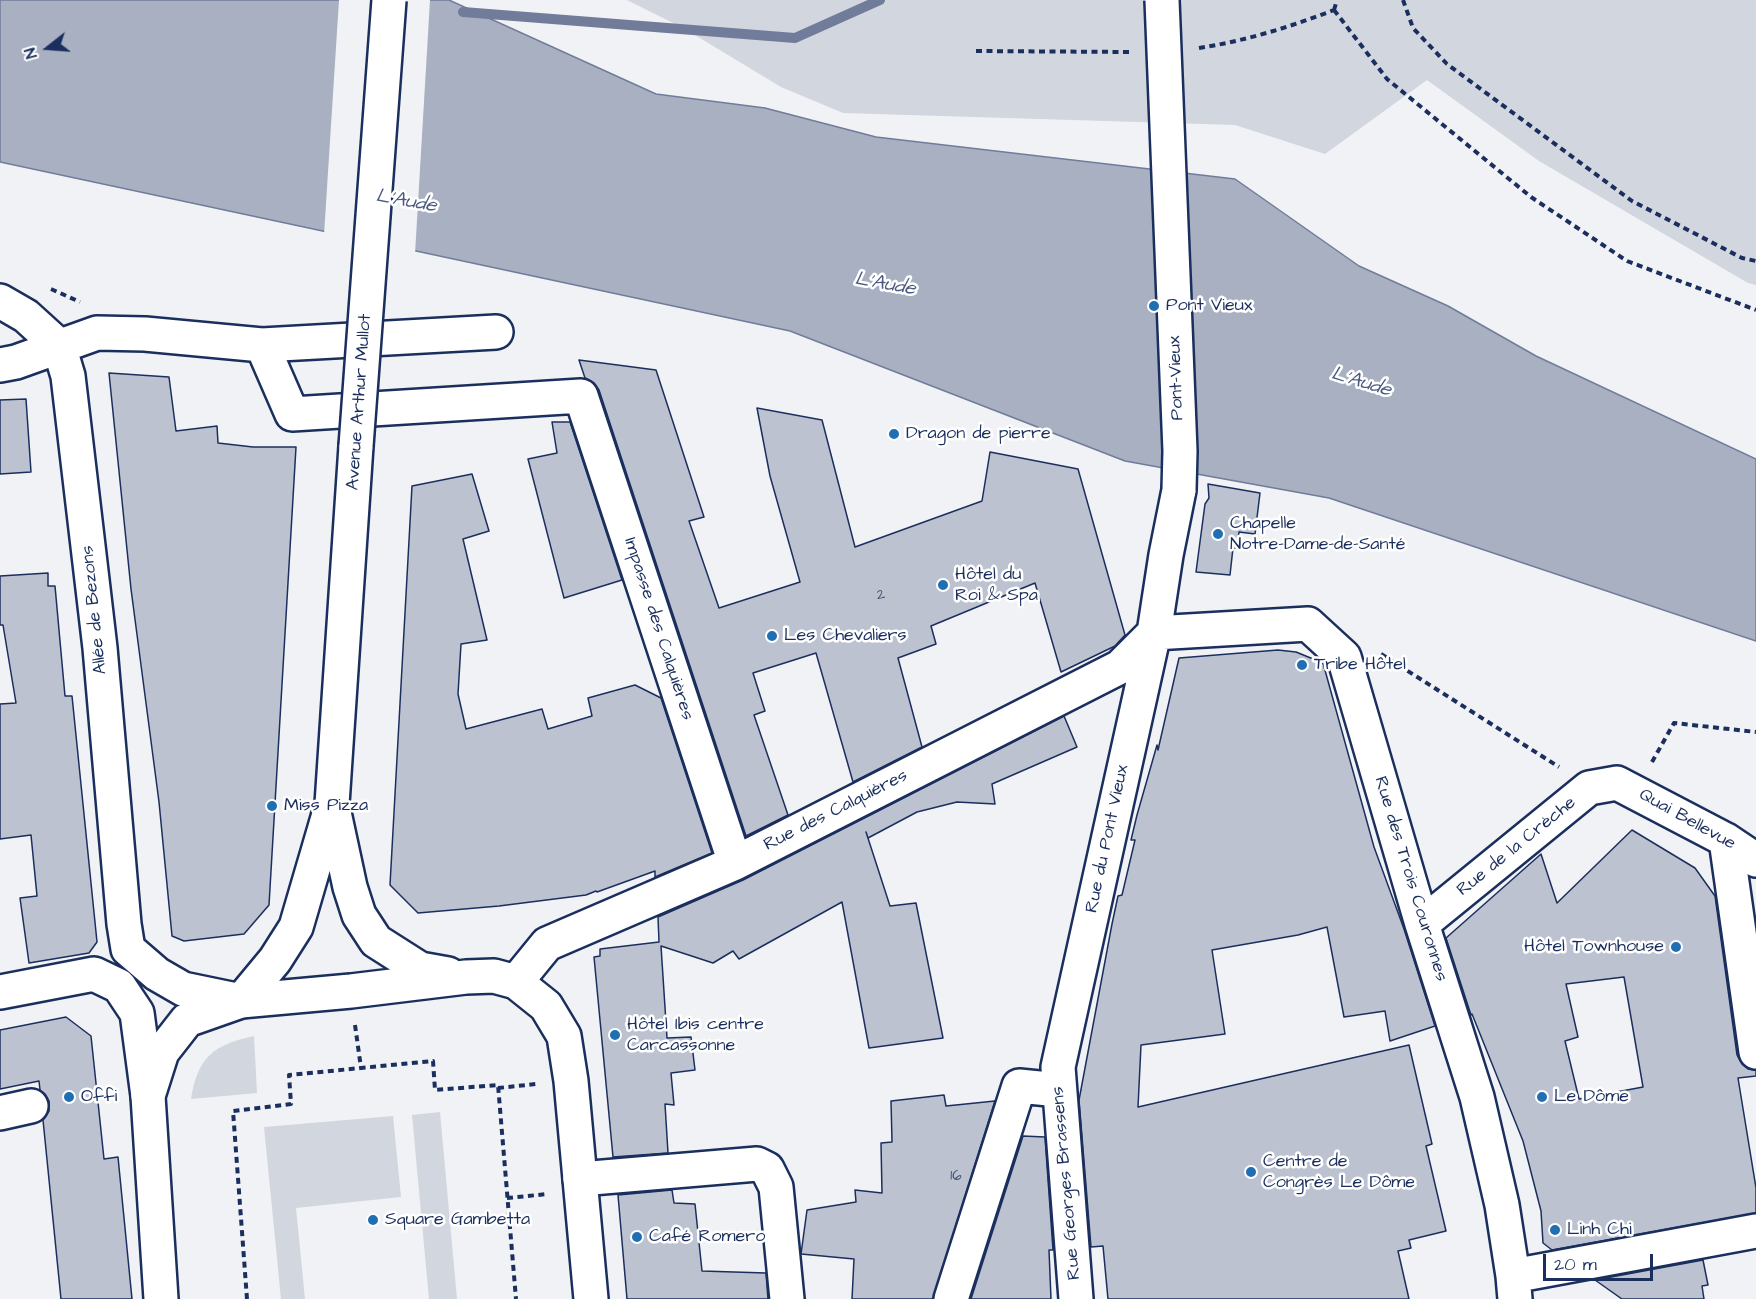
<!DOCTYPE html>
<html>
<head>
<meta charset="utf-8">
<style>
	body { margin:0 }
	#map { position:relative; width:1756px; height:1299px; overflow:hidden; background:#f1f2f5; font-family:"Architects Daughter",sans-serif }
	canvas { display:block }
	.north { position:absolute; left:18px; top:18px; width:60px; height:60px; -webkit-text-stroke:4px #fff; paint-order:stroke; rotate:253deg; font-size:16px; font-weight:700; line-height:24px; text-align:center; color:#1b2f5e }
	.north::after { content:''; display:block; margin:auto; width:21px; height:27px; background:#1b2f5e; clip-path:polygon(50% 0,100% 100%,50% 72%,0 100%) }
	.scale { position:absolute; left:1543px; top:1254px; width:110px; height:27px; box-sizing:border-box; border:3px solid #1b2f5e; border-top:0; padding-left:8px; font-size:18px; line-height:21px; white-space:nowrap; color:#1b2f5e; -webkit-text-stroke:4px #fff; paint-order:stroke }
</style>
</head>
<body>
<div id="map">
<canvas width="1756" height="1299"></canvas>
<div class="north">N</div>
<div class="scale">20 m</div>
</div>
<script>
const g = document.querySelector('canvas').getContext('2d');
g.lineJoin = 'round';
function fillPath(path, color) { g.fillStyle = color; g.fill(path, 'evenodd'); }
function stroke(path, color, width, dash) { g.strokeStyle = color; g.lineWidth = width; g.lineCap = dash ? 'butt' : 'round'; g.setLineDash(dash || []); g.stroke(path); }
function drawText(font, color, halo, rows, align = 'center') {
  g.font = font + ' "Architects Daughter",sans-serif'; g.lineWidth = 5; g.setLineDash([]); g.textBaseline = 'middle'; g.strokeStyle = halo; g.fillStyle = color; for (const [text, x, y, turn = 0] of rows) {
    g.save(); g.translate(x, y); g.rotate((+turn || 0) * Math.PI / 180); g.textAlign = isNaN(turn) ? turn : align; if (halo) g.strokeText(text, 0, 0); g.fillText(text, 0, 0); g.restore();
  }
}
const green = new Path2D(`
	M 627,0 L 1756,0 L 1756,285 L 1748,283 L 1539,161 L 1427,80 L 1325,154 L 1235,125 L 843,113 L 781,87 L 685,29 Z
	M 254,1036 L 257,1093 L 191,1099 C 198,1057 213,1045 254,1036 Z
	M 440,1112 L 457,1299 L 429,1299 L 412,1115 Z
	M 393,1116 L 401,1197 L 296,1208 L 305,1299 L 281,1299 L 264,1127 Z`);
const water = new Path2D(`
	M 0,0 L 449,0 L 656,94 L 765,108 L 876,137 L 1235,179 L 1359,266 L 1448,306 L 1536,356 L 1756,459 L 1756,641 L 1329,498 L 1125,461 L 790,331 L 0,162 Z`);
const pier = new Path2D(`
	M 339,0 L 430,0 L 415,254 L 324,235 Z`);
const stream = new Path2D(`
	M 463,12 L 795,38 L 880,0`);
const building = new Path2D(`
	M 579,360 L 656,370 L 704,517 L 689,521 L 719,608 L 800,582 L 770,476 L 757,408 L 822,420 L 855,547 L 982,501 L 990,452 L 1078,469 L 1125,635 L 1115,646 L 1061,672 L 1035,583 L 931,626 L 936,644 L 898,658 L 922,747 L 853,782 L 816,653 L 753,673 L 765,711 L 754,715 L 788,815 L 746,836 L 599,390 L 594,383 L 585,378 Z
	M 109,373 L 169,377 L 176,431 L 217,426 L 218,443 L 253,447 L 296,447 L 269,905 L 244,934 L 184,941 L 172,936 L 159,802 L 131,589 Z
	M 26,399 L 31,472 L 0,474 L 0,400 Z
	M 552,422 L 570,422 L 622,580 L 564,598 L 528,459 L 557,453 Z
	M 472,474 L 489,531 L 463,539 L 487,640 L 461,644 L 458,694 L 466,729 L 542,709 L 548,729 L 592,716 L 588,698 L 635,685 L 661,698 L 712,853 L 655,877 L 655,871 L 597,892 L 596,891 L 586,895 L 499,906 L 418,913 L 390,885 L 412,486 Z
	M 1208,484 L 1260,493 L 1255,534 L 1239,532 L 1237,548 L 1233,548 L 1230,575 L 1196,572 L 1205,504 L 1209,498 Z
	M 48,573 L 48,586 L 55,586 L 65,696 L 72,696 L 97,942 L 89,953 L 29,963 L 20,898 L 37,896 L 31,835 L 0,839 L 0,704 L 16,703 L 3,625 L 0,625 L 0,576 Z
	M 1278,650 L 1296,652 L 1323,663 L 1374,847 L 1404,929 L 1435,1026 L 1390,1041 L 1385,1011 L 1344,1017 L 1327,927 L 1298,935 L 1212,950 L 1225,1034 L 1141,1045 L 1138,1107 L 1409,1045 L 1432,1144 L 1426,1146 L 1446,1231 L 1409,1240 L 1411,1248 L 1398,1251 L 1409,1299 L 1108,1299 L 1103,1246 L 1091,1247 L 1079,1100 L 1112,924 L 1118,896 L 1122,895 L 1135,840 L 1131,840 L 1137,815 L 1157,745 L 1158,750 L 1179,658 Z
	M 1064,716 L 1077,747 L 992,784 L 995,804 L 957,802 L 917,812 L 868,838 L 866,832 L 890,906 L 916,903 L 943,1038 L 869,1048 L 842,902 L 739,959 L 733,951 L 713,963 L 661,946 L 667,1038 L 691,1037 L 695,1070 L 671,1073 L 674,1105 L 665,1104 L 668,1153 L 613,1157 L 594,957 L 600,956 L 600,949 L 659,942 L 658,917 L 743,880 Z
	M 1632,830 L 1695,868 L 1715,896 L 1737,1055 L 1742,1064 L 1748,1069 L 1756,1070 L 1756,1076 L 1738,1078 L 1756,1188 L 1756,1213 L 1552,1250 L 1543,1243 L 1541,1211 L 1523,1141 L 1472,1014 L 1471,1015 L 1446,938 L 1541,854 L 1557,903 ZM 1624,977 L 1643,1087 L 1579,1099 L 1565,1041 L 1578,1037 L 1566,984 Z
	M 66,1017 L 91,1036 L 104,1159 L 118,1157 L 132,1299 L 61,1299 L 43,1120 L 49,1111 L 49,1101 L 45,1094 L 40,1090 L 39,1081 L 0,1089 L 0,1030 Z
	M 944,1095 L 946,1106 L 995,1101 L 933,1299 L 852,1299 L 854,1259 L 801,1254 L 807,1210 L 856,1202 L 855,1190 L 882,1193 L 881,1143 L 892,1142 L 891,1101 Z
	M 1023,1136 L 1045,1137 L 1053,1250 L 1049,1250 L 1051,1299 L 971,1299 Z
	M 672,1190 L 674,1203 L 695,1204 L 702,1271 L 766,1273 L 768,1299 L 627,1299 L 618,1195 Z
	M 1703,1260 L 1708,1285 L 1702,1286 L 1704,1299 L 1622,1299 L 1595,1280 Z`);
const path = new Path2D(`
	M 1403,0 L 1413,28 L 1447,64 L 1632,201 L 1742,258 L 1756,261
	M 1334,10 L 1387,79 L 1531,197 L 1627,261 L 1756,310
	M 1334,10 L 1337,0
	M 1199,48 C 1245,41 1290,27 1334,10
	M 976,51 L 1129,52
	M 51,289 L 80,302
	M 1381,654 L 1559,767
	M 1652,762 L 1674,723 L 1756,732
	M 355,1025 L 361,1068 L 433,1061 L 435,1090 L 498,1085 L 516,1299
	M 498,1088 L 536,1084
	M 507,1198 L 548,1194
	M 247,1299 L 233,1111 L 291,1104 L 289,1075 L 361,1068`);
const minor = new Path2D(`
	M 0,301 L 26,316 L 59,346 L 68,376 L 100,648 L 124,924 L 128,949
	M 262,345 L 292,414 L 581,396 L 735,863
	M 0,365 L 16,362 L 97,333 L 145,334 L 262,345 L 496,332
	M 1154,633 L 1308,624 L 1344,657 L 1422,924 L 1477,1097 L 1502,1205 L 1513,1276 L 1515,1299
	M 1726,840 L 1756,1052
	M 1422,924 L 1589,788 L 1617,783 L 1726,840 L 1756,860
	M 128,949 L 157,974 L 183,989 L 241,1001
	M 516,982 L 547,944 L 735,863 L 1120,667 L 1154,633
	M 0,992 L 94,974 L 119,986 L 137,1013 L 148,1096
	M 0,1113 L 31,1106
	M 580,1179 L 757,1164 L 767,1169 L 776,1187 L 787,1299
	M 1513,1276 L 1756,1231
	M 951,1299 L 1019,1086 L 1059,1090
	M 1076,1299 L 1058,1067 L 1154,633 L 1166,555 L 1179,490`);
const major = new Path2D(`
	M 333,808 L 350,887 L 359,915 L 376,941 L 420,969 L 448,974
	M 241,1001 L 275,960 L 296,927 L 332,804 L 356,446
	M 161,1299 L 148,1096 L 162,1052 L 187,1020 L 241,1001 L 351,991 L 466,977 L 494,976 L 516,982 L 546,1006 L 564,1036 L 571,1081 L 591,1299`);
const minorBridge = new Path2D(`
	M 1162,0 L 1180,451 L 1179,490`);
const majorBridge = new Path2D(`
	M 356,446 L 389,0`);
const markers = [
	[1154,306,6,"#1f6fb2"],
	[894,434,6,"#1f6fb2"],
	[1218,534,6,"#1f6fb2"],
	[943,585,6,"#1f6fb2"],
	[772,636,6,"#1f6fb2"],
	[1302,665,6,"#1f6fb2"],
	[272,806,6,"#1f6fb2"],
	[1676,947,6,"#1f6fb2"],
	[615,1035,6,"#1f6fb2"],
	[69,1097,6,"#1f6fb2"],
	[1542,1097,6,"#1f6fb2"],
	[1251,1172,6,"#1f6fb2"],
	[373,1220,6,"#1f6fb2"],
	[1555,1230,6,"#1f6fb2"],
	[637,1237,6,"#1f6fb2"]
];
const numberNames = [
	["2",881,596],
	["16",956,1177]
];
const poiNames = [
	["Pont Vieux",1166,306],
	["Dragon de pierre",906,434],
	["Chapelle",1230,524],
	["Notre-Dame-de-Santé",1230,545],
	["Hôtel du",955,575],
	["Roi & Spa",955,596],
	["Les Chevaliers",784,636],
	["Tribe Hôtel",1314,665],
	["Miss Pizza",284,806],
	["Hôtel Townhouse",1664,947,"right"],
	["Hôtel Ibis centre",627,1025],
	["Carcassonne",627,1046],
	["Offi",81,1097],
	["Le Dôme",1554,1097],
	["Centre de",1263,1162],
	["Congrès Le Dôme",1263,1183],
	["Square Gambetta",385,1220],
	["Linh Chi",1567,1230],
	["Café Romero",649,1237]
];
const streetNames = [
	["Pont-Vieux",1177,378,-92],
	["Avenue Arthur Mullot",360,402,-86],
	["Allée de Bezons",95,610,-96],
	["Impasse des Calquières",658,629,72],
	["Rue des Calquières",836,811,-27],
	["Quai Bellevue",1687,820,29],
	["Rue du Pont Vieux",1108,839,-78],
	["Rue de la Crèche",1517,847,-39],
	["Rue des Trois Couronnes",1410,879,73],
	["Rue Georges Brassens",1067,1183,-95]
];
const waterNames = [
	["L'Aude",406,202,10],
	["L'Aude",885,285,10],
	["L'Aude",1361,383,17]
];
fillPath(green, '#d2d6df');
fillPath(water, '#a8b0c2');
stroke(water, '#707c9a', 1.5);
fillPath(pier, '#f1f2f5');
stroke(stream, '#707c9a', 10);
fillPath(building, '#bcc2d0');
stroke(building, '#1b2f5e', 1.5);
stroke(minor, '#1b2f5e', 38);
stroke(major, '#1b2f5e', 38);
stroke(path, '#1b2f5e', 4, [6, 4.5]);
stroke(minor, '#fff', 33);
stroke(major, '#fff', 33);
stroke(minorBridge, '#1b2f5e', 38, []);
stroke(majorBridge, '#1b2f5e', 38, []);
stroke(minorBridge, '#fff', 33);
stroke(majorBridge, '#fff', 33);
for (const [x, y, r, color] of markers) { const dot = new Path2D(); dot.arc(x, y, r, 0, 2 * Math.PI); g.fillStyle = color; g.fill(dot); stroke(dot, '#fff', 2); }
drawText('15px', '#43547a', null, numberNames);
drawText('18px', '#1b2f5e', '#fff', poiNames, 'left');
drawText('18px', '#1b2f5e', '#fff', streetNames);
drawText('italic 20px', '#4c5c81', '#fff', waterNames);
</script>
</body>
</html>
